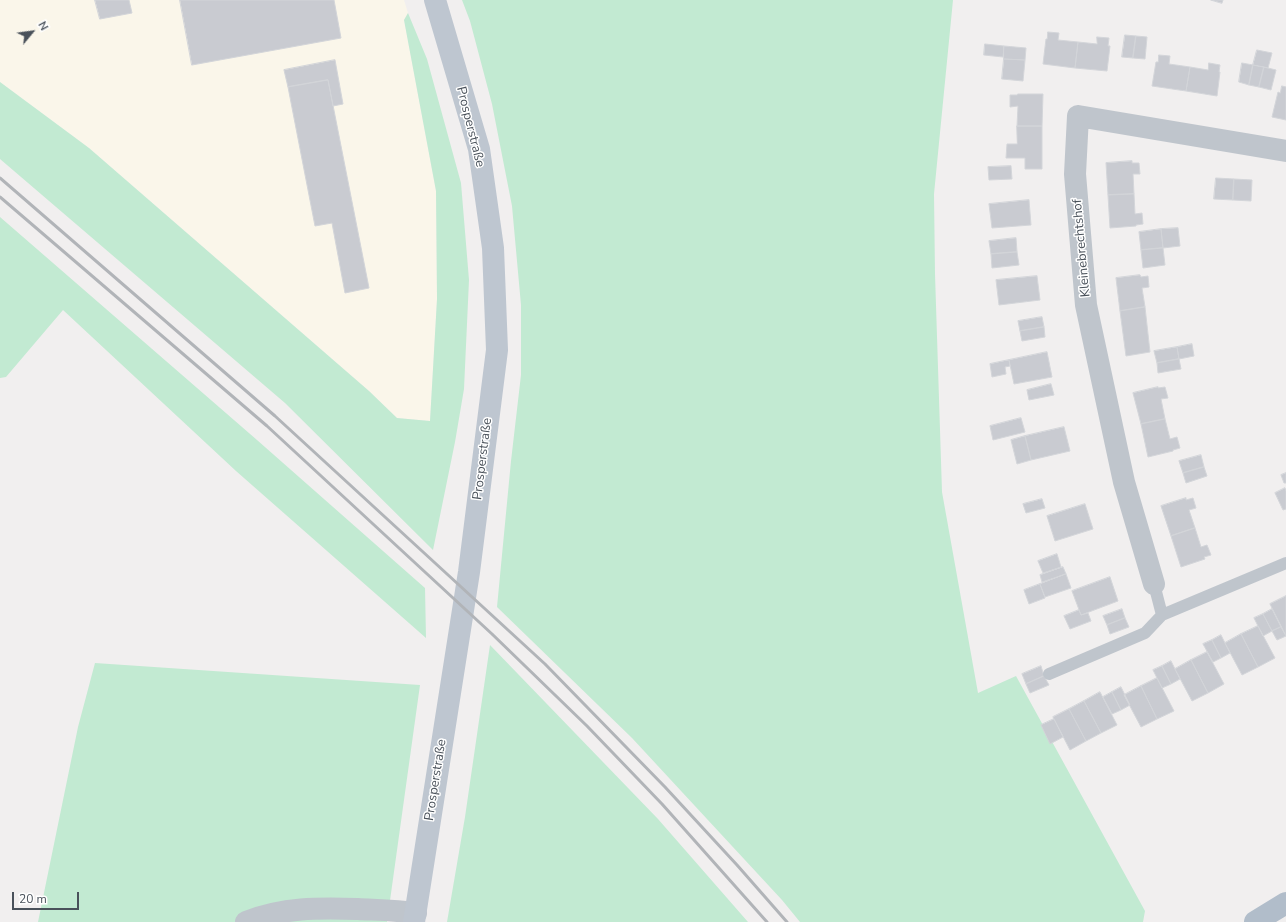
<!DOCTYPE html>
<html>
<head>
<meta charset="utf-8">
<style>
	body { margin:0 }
	#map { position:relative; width:1286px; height:922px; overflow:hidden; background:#f1efef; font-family:"Nunito Sans",sans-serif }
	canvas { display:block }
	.north { position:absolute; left:12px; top:12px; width:40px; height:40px; -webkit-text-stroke:3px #fff; paint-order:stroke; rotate:61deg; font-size:11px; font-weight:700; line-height:16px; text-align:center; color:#49515a }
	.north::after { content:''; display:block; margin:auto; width:14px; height:18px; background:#49515a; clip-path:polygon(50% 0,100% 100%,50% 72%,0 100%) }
	.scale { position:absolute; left:12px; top:892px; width:67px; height:18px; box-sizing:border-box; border:2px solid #49515a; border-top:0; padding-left:5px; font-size:12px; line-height:14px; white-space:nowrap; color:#49515a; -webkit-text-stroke:3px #fff; paint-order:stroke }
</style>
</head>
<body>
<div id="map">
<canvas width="1286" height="922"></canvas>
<div class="north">N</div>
<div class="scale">20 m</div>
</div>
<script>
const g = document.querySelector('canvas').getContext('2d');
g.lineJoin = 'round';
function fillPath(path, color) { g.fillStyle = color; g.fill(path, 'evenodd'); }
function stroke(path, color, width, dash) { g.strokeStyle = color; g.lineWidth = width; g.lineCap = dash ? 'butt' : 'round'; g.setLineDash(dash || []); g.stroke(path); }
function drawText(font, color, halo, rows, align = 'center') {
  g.font = font + ' "Nunito Sans",sans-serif'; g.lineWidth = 3; g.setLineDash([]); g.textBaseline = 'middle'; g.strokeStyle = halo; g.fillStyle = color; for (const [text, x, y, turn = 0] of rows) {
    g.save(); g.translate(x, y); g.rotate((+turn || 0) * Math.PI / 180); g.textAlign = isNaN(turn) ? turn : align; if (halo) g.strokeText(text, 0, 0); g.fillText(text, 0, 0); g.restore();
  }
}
const commercial = new Path2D(`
	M 0,0 L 404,0 L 408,13 L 404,20 L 436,191 L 437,299 L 430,421 L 397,418 L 369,391 L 89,148 L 0,82 Z`);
const green = new Path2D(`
	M 462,0 L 953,0 L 934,194 L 935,274 L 942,492 L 978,693 L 1016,676 L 1145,911 L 1143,922 L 800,922 L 782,900 L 632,738 L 497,607 L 511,461 L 521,375 L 521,305 L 512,206 L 492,104 L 470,21 Z
	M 408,13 L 427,59 L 461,183 L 469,280 L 464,389 L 455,442 L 433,550 L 285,403 L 0,159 L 0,82 L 89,148 L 369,391 L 397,418 L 430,421 L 437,299 L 436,191 L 404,20 Z
	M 0,217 L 257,440 L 425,588 L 426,638 L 236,471 L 63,310 L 6,377 L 0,378 Z
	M 490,645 L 658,819 L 748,922 L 447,922 L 465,817 Z
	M 95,663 L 420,685 L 387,922 L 38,922 L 78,727 Z`);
const building = new Path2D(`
	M 95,0 L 129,0 L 132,13 L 100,19 Z
	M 180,0 L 334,0 L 341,38 L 192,65 Z
	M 1211,0 L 1223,0 L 1222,3 Z
	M 1048,32 L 1059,33 L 1058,40 L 1078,42 L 1075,68 L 1043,64 L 1046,39 L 1047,39 Z
	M 1125,35 L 1136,36 L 1133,58 L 1122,57 Z
	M 1136,36 L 1147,37 L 1145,59 L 1133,58 Z
	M 1097,37 L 1109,38 L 1108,46 L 1110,46 L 1107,71 L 1075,68 L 1078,42 L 1097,44 Z
	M 985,44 L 1004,46 L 1003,57 L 984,55 Z
	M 1004,46 L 1026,48 L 1025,60 L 1004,59 Z
	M 1257,50 L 1272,53 L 1268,68 L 1253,65 Z
	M 1159,55 L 1170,56 L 1169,64 L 1190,67 L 1186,91 L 1152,86 L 1156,62 L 1158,62 Z
	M 1004,59 L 1025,60 L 1023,81 L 1002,79 Z
	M 335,60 L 343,104 L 333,106 L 328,80 L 288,87 L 284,70 Z
	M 1209,63 L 1220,65 L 1219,72 L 1220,72 L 1217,96 L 1186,91 L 1190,67 L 1208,70 Z
	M 1242,63 L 1253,65 L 1249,85 L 1239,82 Z
	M 1253,65 L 1264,67 L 1259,87 L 1249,85 Z
	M 1264,67 L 1276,70 L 1271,90 L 1259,87 Z
	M 328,80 L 369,288 L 345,293 L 332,223 L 315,226 L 288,87 Z
	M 1282,86 L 1286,87 L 1286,120 L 1272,117 L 1278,92 L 1280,93 Z
	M 1018,94 L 1043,94 L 1042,126 L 1017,126 L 1018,106 L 1010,107 L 1010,95 L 1017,95 Z
	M 1017,126 L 1042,126 L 1042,169 L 1025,169 L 1025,158 L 1006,158 L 1007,144 L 1017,144 Z
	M 1132,161 L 1132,163 L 1139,163 L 1140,174 L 1133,174 L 1134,194 L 1108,195 L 1106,163 Z
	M 1011,166 L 1012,179 L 989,180 L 988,167 Z
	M 1216,178 L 1234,179 L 1233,200 L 1214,199 Z
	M 1234,179 L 1252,180 L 1251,201 L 1233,200 Z
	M 1134,194 L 1135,214 L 1142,213 L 1143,224 L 1136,225 L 1136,226 L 1110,228 L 1108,195 Z
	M 1029,200 L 1031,225 L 992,228 L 989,204 Z
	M 1178,228 L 1180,246 L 1163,248 L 1161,229 Z
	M 1161,229 L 1163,248 L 1141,250 L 1139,232 Z
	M 1016,238 L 1017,252 L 991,254 L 989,241 Z
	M 1163,248 L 1165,265 L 1143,268 L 1141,250 Z
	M 1017,252 L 1019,265 L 992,268 L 991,254 Z
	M 1140,275 L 1141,277 L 1148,276 L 1149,287 L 1142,288 L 1145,307 L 1120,311 L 1116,278 Z
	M 1037,276 L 1040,300 L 999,305 L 996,280 Z
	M 1145,307 L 1150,352 L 1126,356 L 1120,311 Z
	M 1042,317 L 1044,327 L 1020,331 L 1018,321 Z
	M 1044,327 L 1045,337 L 1022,341 L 1020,331 Z
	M 1192,344 L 1194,356 L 1179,359 L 1177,347 Z
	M 1177,347 L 1179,359 L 1157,363 L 1154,351 Z
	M 1047,352 L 1052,377 L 1014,384 L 1009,360 Z
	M 1179,359 L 1181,369 L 1158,373 L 1157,363 Z
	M 1009,360 L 1010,366 L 1005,367 L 1006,374 L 992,377 L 990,364 Z
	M 1051,384 L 1054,395 L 1029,400 L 1027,390 Z
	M 1158,387 L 1158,388 L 1165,387 L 1168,398 L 1161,399 L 1165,419 L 1141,424 L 1133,393 Z
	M 1021,418 L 1025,432 L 993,440 L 990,426 Z
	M 1165,419 L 1170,439 L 1177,437 L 1180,448 L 1173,450 L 1173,451 L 1148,457 L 1141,424 Z
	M 1064,427 L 1070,451 L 1031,460 L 1025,436 Z
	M 1025,436 L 1031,460 L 1017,464 L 1011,440 Z
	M 1201,455 L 1204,467 L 1183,473 L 1179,461 Z
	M 1204,467 L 1207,476 L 1186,483 L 1183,473 Z
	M 1286,473 L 1286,483 L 1284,483 L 1281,475 Z
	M 1285,488 L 1286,491 L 1286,509 L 1283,510 L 1275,493 Z
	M 1186,498 L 1186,500 L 1193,498 L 1196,508 L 1189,510 L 1195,528 L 1171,536 L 1161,506 Z
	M 1042,499 L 1045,508 L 1026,513 L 1023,504 Z
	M 1085,504 L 1093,529 L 1055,541 L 1047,516 Z
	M 1195,528 L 1201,547 L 1207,545 L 1211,555 L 1204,557 L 1205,559 L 1181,567 L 1171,536 Z
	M 1057,554 L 1061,567 L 1043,573 L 1038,561 Z
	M 1063,567 L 1066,574 L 1042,582 L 1040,575 Z
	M 1066,574 L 1071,588 L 1045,597 L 1040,584 Z
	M 1110,577 L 1118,601 L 1081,615 L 1072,591 Z
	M 1040,584 L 1045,598 L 1029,604 L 1024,590 Z
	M 1286,596 L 1286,636 L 1270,604 Z
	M 1122,609 L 1125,618 L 1107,625 L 1103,616 Z
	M 1272,609 L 1281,627 L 1272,631 L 1263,614 Z
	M 1079,610 L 1081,615 L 1088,613 L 1091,621 L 1070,629 L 1064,616 Z
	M 1263,614 L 1272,631 L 1263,636 L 1254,618 Z
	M 1125,618 L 1129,627 L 1110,634 L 1107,625 Z
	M 1258,626 L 1275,658 L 1258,667 L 1241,634 Z
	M 1281,627 L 1286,636 L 1277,640 L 1272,631 Z
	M 1241,634 L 1258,667 L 1242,675 L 1225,643 Z
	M 1221,635 L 1230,653 L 1221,658 L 1212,640 Z
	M 1212,640 L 1221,658 L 1213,662 L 1203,644 Z
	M 1207,652 L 1224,684 L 1208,693 L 1191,660 Z
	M 1191,660 L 1208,693 L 1192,701 L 1175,669 Z
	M 1171,661 L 1180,679 L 1171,684 L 1162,666 Z
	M 1041,666 L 1044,676 L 1026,684 L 1022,674 Z
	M 1162,666 L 1171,684 L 1162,688 L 1153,670 Z
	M 1044,676 L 1049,685 L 1030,693 L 1026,684 Z
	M 1157,678 L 1174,711 L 1157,719 L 1141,686 Z
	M 1141,686 L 1157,719 L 1141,727 L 1124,695 Z
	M 1121,687 L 1130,705 L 1121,710 L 1112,692 Z
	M 1100,692 L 1117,725 L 1101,733 L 1084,701 Z
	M 1112,692 L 1121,710 L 1112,714 L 1103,697 Z
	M 1084,701 L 1101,733 L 1086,741 L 1069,709 Z
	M 1069,709 L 1086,741 L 1070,750 L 1053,717 Z
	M 1054,719 L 1063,737 L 1050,744 L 1041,725 Z`);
const lane = new Path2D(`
	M 1154,584 L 1162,615 L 1286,563
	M 1049,674 L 1145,633 L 1162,615`);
const street = new Path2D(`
	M 1154,584 L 1124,482 L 1086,305 L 1075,174 L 1078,116 L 1286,151
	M 246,922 C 285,907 318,908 358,909 C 377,910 396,910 416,913`);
const secondary = new Path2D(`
	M 414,922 L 469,572 L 497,350 L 493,248 L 479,149 L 435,0`);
const primary = new Path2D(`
	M 1255,922 L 1286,903`);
const rail = new Path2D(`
	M 0,178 L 275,416 L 545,664 L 665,787 L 737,865 L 787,922
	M 0,197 L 267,426 L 492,634 L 587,726 L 662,804 L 767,922`);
const streetNames = [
	["Prosperstraße",470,127,76],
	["Kleinebrechtshof",1082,248,-95],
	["Prosperstraße",483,459,-83],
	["Prosperstraße",436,780,-81]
];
fillPath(commercial, '#faf6ea');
fillPath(green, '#c2ead2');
fillPath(building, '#c9cbd1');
stroke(building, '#d3d5d9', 1);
stroke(lane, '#bfc5cc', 12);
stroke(street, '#bfc5cc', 22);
stroke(secondary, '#bec6d0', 22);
stroke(primary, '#b1bdca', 22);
stroke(rail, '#b1b4b8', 3);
drawText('13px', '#49515a', '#fff', streetNames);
</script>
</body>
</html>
